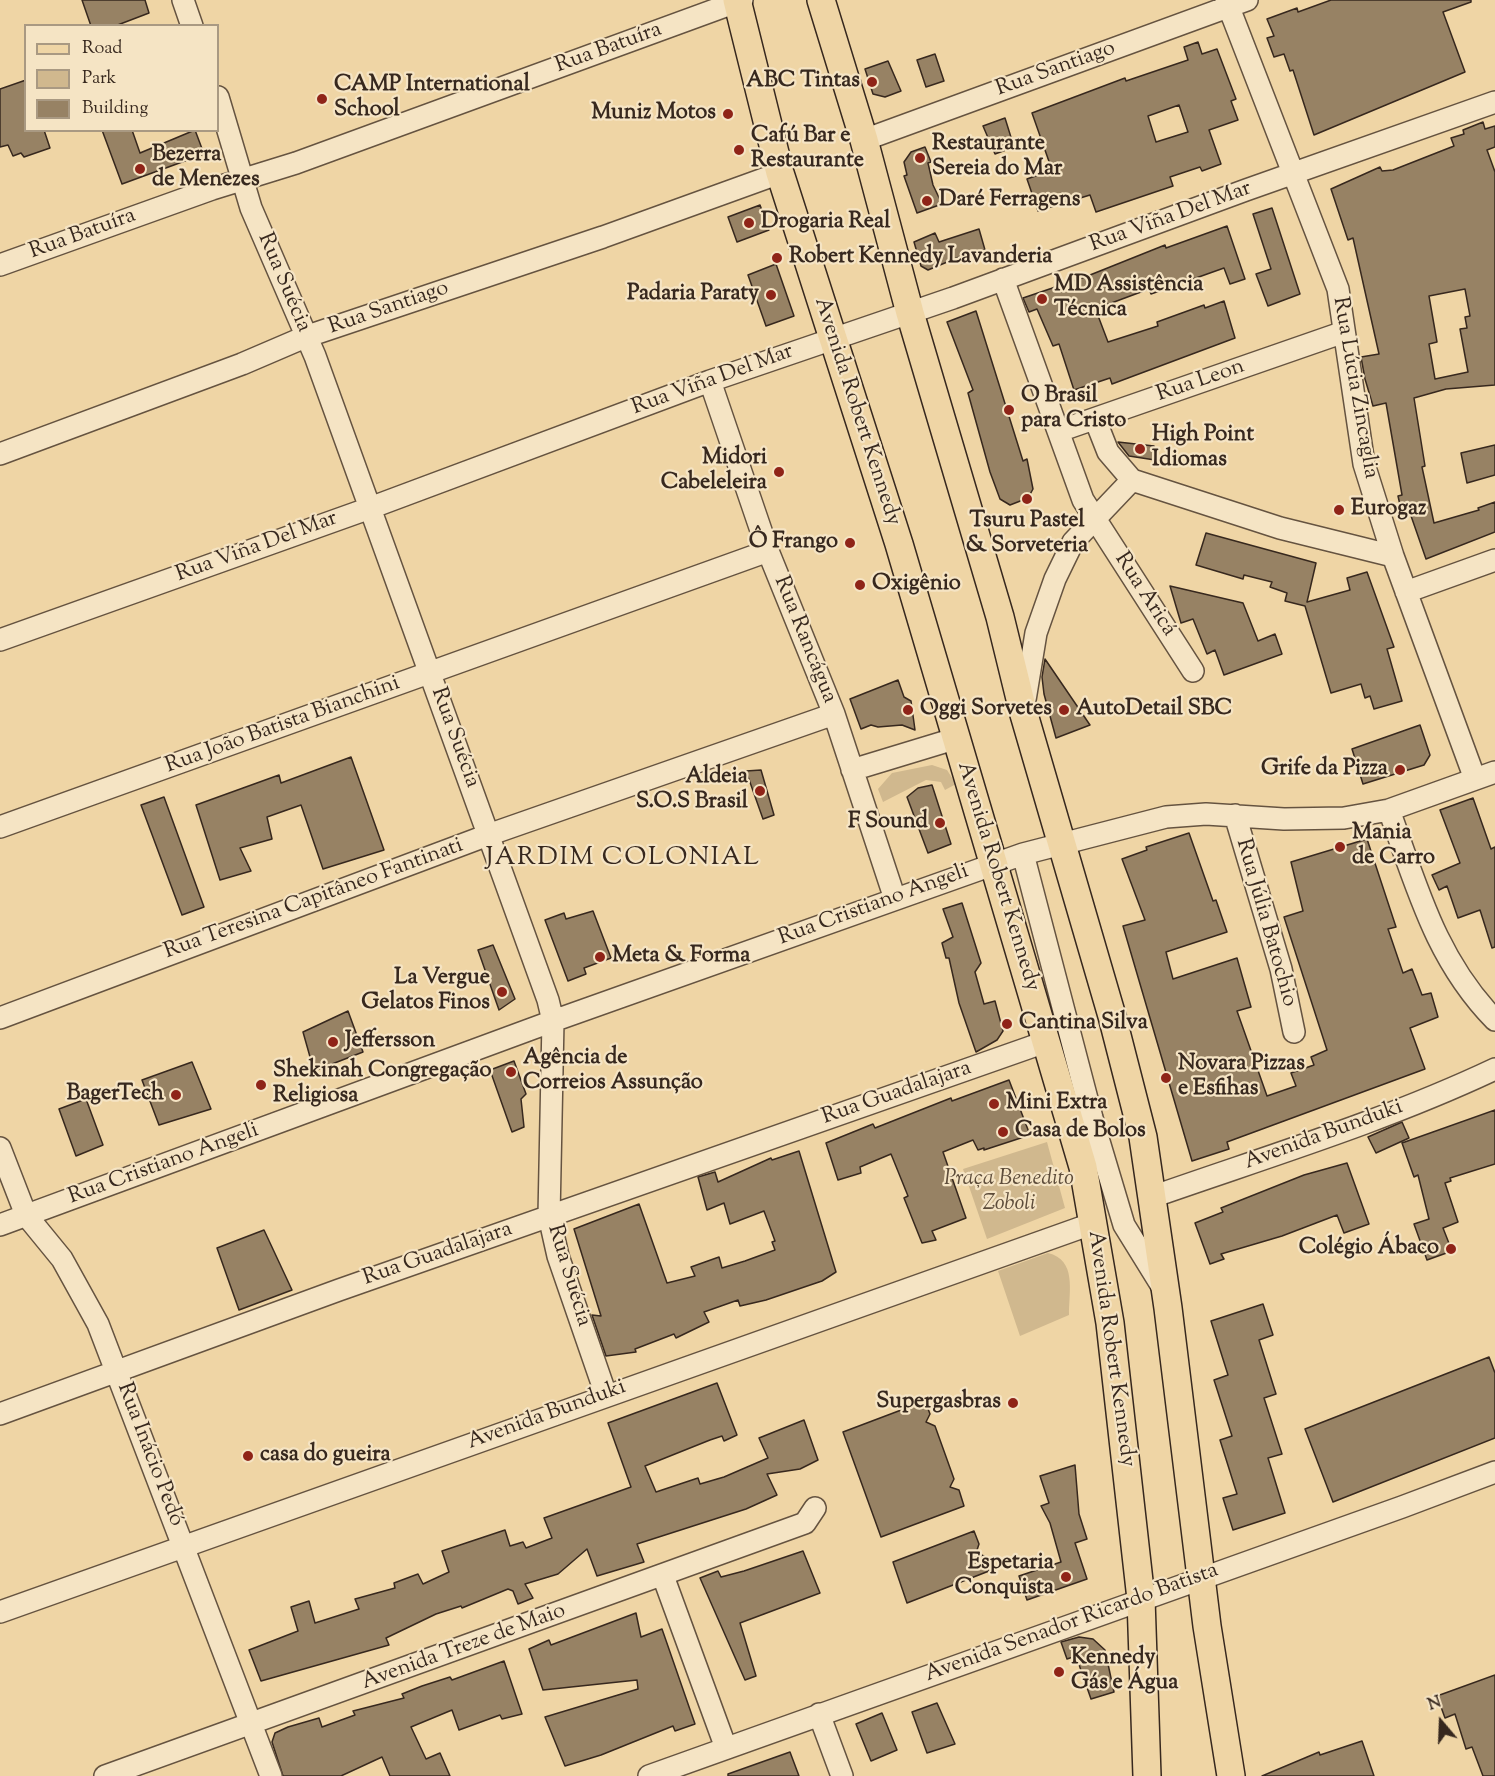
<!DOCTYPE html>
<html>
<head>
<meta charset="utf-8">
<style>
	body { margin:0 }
	#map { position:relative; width:1495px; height:1776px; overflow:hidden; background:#efd5a5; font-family:"Sorts Mill Goudy",serif }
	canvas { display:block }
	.legend { position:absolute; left:24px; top:24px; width:195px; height:108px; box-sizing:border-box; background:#f5e4c4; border:2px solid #a99982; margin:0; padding:8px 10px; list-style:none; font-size:18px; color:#37281e }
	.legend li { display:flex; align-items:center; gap:12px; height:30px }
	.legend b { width:30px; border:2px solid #a99982 }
	.north { position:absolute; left:1411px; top:1692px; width:60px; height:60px; -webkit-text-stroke:4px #f5e4c4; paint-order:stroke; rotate:341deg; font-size:16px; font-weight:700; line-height:24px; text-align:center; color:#37281e }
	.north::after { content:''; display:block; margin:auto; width:21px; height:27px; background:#37281e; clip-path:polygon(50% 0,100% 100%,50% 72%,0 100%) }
</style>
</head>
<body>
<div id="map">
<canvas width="1495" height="1776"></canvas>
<ul class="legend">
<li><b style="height:8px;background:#efd5a5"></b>Road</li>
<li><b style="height:16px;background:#d0b88e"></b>Park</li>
<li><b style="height:16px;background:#978264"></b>Building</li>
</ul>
<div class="north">N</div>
</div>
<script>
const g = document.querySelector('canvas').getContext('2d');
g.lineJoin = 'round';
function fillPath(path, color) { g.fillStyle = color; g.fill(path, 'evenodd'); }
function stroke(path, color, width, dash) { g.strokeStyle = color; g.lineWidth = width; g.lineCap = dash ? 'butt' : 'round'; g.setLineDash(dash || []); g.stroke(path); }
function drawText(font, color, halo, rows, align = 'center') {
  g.font = font + ' "Sorts Mill Goudy",serif'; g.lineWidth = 4.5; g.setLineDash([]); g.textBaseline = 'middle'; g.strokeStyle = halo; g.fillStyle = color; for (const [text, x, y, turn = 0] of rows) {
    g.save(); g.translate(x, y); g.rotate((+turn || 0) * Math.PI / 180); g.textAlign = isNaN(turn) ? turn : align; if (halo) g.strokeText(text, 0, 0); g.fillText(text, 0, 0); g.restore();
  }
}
const green = new Path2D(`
	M 932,765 L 947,770 L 956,784 L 945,790 L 941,782 L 926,780 L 883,802 L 878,789 L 892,773 Z
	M 1047,1142 L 1065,1208 L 987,1239 L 963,1169 Z
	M 1048,1253 C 1077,1260 1069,1291 1069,1315 L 1020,1336 L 998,1271 Z`);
const building = new Path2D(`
	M 82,0 L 145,0 L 149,13 L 115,26 L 91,26 Z
	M 1331,0 L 1471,0 L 1471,2 L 1443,12 L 1465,72 L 1314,135 L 1293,70 L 1290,71 L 1284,54 L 1274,57 L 1267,38 L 1274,36 L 1267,19 L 1297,8 L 1298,12 Z
	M 1198,42 L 1202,54 L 1217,49 L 1236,99 L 1231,101 L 1238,120 L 1209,130 L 1221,164 L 1202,171 L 1200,167 L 1170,177 L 1173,186 L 1096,212 L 1090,195 L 1038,211 L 1027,179 L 1052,170 L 1032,113 L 1125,78 L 1126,81 L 1188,60 L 1184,47 ZM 1179,105 L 1188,132 L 1156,142 L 1148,116 Z
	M 935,54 L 944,81 L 926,87 L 917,60 Z
	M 888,61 L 901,91 L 885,97 L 873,94 L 865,69 Z
	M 26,80 L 26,130 L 44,130 L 50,148 L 24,157 L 21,153 L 13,156 L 8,145 L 0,147 L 0,89 Z
	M 1005,118 L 1014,147 L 995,154 L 983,126 Z
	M 1483,122 L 1485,129 L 1495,126 L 1495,147 L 1487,150 L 1495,172 L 1495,385 L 1446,389 L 1414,398 L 1425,466 L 1422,467 L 1434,523 L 1479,510 L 1478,508 L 1495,502 L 1495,532 L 1426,559 L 1410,513 L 1402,514 L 1398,496 L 1402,495 L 1386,403 L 1373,406 L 1365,379 L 1361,357 L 1379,354 L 1353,238 L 1348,240 L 1331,189 L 1380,167 L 1382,171 L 1393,170 L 1454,146 L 1451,138 L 1464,134 L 1463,130 ZM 1465,289 L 1470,316 L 1465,317 L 1467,328 L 1460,329 L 1468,372 L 1435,379 L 1429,344 L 1437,342 L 1429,296 Z
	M 102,130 L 132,130 L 140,153 L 195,130 L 204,154 L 122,184 Z
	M 925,147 L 931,162 L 928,163 L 933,185 L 942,204 L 917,213 L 904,176 L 907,175 L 904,162 L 911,152 Z
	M 760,205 L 769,230 L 737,242 L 728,217 Z
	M 1272,208 L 1300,294 L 1268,306 L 1256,274 L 1271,269 L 1253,214 Z
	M 1227,226 L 1245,279 L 1230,284 L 1224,268 L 1151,294 L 1149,289 L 1106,305 L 1108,310 L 1097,313 L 1108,342 L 1158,326 L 1157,322 L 1204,305 L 1205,308 L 1224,301 L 1235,338 L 1112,384 L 1110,378 L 1074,390 L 1059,344 L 1053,346 L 1037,309 L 1029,312 L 1023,298 L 1085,277 L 1165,245 L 1166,248 Z
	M 979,229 L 985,250 L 964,255 L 928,270 L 921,266 L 914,242 L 935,233 L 939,242 Z
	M 776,264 L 794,316 L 766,326 L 748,275 Z
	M 976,311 L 1023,461 L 1027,459 L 1033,489 L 1028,498 L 1010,505 L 1000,499 L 990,472 L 968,393 L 973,390 L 947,322 Z
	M 1118,442 L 1154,446 L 1155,460 L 1129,456 Z
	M 1495,445 L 1495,475 L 1467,483 L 1461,453 Z
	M 1206,533 L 1316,563 L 1307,602 L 1350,590 L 1347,578 L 1367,572 L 1394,647 L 1387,649 L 1402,701 L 1374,709 L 1370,696 L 1365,698 L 1361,684 L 1331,693 L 1305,606 L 1285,601 L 1287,593 L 1270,587 L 1272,582 L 1244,575 L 1243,579 L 1196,565 Z
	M 1170,586 L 1243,603 L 1258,641 L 1275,634 L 1282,654 L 1224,675 L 1215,650 L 1207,654 L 1193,619 L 1181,623 Z
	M 1045,659 L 1090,725 L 1056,738 L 1044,694 L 1042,677 Z
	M 898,680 L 904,697 L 911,701 L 915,730 L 902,725 L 878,727 L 871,725 L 861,729 L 850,699 Z
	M 1420,725 L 1430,755 L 1424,765 L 1363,784 L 1352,749 Z
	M 351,757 L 384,850 L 323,869 L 301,805 L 267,817 L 272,839 L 240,848 L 251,871 L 220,880 L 196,805 L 279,775 L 281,783 Z
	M 761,770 L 774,815 L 763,819 L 746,771 Z
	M 932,785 L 951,844 L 928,853 L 907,797 L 918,788 Z
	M 164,797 L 204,907 L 182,915 L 141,805 Z
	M 1473,798 L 1491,849 L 1495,847 L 1495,947 L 1492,948 L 1480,910 L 1458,918 L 1447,886 L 1439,890 L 1432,875 L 1460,863 L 1440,810 Z
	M 1189,833 L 1213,901 L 1216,900 L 1227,932 L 1166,952 L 1173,979 L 1237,958 L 1251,1007 L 1237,1011 L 1267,1096 L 1296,1086 L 1291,1073 L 1314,1065 L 1311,1057 L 1327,1050 L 1284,917 L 1303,911 L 1291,862 L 1367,839 L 1396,927 L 1388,929 L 1403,973 L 1412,969 L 1422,995 L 1431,993 L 1438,1017 L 1410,1028 L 1425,1069 L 1227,1142 L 1229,1149 L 1192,1161 L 1123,926 L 1145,920 L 1122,859 L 1147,850 L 1146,847 Z
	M 962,903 L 981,963 L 975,972 L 984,1004 L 995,1001 L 1003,1031 L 997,1040 L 976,1052 L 959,1003 L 949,958 L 946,958 L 942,943 L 953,937 L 943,909 Z
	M 593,911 L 611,958 L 584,968 L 586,974 L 568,981 L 545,920 L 564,913 L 566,919 Z
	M 493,945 L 515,999 L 499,1010 L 478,950 Z
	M 348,1011 L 363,1052 L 314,1071 L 303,1032 Z
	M 514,1061 L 526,1094 L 521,1099 L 524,1127 L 512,1132 L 490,1070 Z
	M 192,1062 L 211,1109 L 159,1125 L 142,1080 Z
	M 1009,1080 L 1030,1135 L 984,1150 L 984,1148 L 978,1150 L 973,1140 L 943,1152 L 966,1218 L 932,1231 L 936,1240 L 922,1243 L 904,1198 L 908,1196 L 891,1154 L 860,1167 L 861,1173 L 838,1180 L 826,1143 L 873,1124 L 875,1128 L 951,1098 L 952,1101 Z
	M 86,1099 L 103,1145 L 76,1156 L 59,1109 Z
	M 1495,1110 L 1495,1164 L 1450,1178 L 1451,1181 L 1445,1183 L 1458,1222 L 1443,1228 L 1452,1251 L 1427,1260 L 1414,1224 L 1429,1219 L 1418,1175 L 1414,1177 L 1402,1143 Z
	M 1402,1122 L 1409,1138 L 1376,1153 L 1368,1137 Z
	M 799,1151 L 836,1272 L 822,1281 L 766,1300 L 740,1306 L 738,1300 L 704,1312 L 709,1322 L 676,1338 L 674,1334 L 635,1349 L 636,1352 L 606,1356 L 592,1315 L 601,1316 L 574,1229 L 639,1204 L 667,1283 L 695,1276 L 691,1267 L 719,1257 L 722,1268 L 745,1261 L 775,1250 L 772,1242 L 775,1241 L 764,1211 L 730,1224 L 724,1203 L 707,1210 L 698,1177 L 715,1172 L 718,1182 L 771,1158 L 772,1160 Z
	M 1347,1163 L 1369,1224 L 1344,1233 L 1337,1215 L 1282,1236 L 1221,1254 L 1224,1259 L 1210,1264 L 1195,1223 L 1223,1212 L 1221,1208 L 1304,1175 Z
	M 264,1230 L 292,1290 L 239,1310 L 217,1248 Z
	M 1263,1304 L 1273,1335 L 1259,1340 L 1276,1394 L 1264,1398 L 1282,1454 L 1268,1458 L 1285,1513 L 1233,1530 L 1223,1498 L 1237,1494 L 1220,1440 L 1232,1436 L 1214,1380 L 1228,1375 L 1211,1321 Z
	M 1489,1357 L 1495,1373 L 1495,1438 L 1333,1502 L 1305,1429 Z
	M 717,1383 L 737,1435 L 724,1441 L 722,1436 L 710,1440 L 645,1466 L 656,1492 L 698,1478 L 700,1484 L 724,1477 L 768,1458 L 759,1438 L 804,1420 L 818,1460 L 800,1469 L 767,1474 L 777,1495 L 746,1509 L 637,1544 L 644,1562 L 597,1576 L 587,1549 L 558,1574 L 525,1584 L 533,1598 L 518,1604 L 513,1591 L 508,1589 L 462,1608 L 461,1606 L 436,1614 L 386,1638 L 389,1645 L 261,1681 L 249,1650 L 298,1631 L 291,1607 L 309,1601 L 315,1623 L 359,1609 L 355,1599 L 395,1588 L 394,1583 L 418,1574 L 423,1584 L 449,1572 L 442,1551 L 505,1530 L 510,1546 L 523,1542 L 526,1548 L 552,1538 L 544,1518 L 631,1487 L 608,1423 Z
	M 925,1401 L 930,1414 L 926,1422 L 935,1426 L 954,1479 L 950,1487 L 959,1490 L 964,1506 L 881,1537 L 843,1432 Z
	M 1075,1465 L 1079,1514 L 1087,1539 L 1075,1543 L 1087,1579 L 1027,1600 L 1019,1576 L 1061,1562 L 1050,1523 L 1041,1506 L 1049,1503 L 1040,1476 Z
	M 974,1531 L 979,1544 L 976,1553 L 984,1556 L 989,1571 L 907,1603 L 893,1562 Z
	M 803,1551 L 820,1593 L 740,1623 L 756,1676 L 745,1680 L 700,1578 L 718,1571 L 721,1577 L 744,1571 Z
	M 636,1613 L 641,1637 L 662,1629 L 695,1724 L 675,1731 L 673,1726 L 601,1755 L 565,1766 L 545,1717 L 638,1689 L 637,1680 L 543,1690 L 529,1649 L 549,1640 L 551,1645 Z
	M 1079,1637 L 1093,1639 L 1105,1650 L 1114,1692 L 1091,1699 L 1076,1656 L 1067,1659 L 1061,1642 Z
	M 504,1661 L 522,1714 L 502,1719 L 500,1715 L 459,1730 L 452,1710 L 411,1727 L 426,1759 L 440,1753 L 450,1776 L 390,1776 L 382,1757 L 341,1776 L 283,1776 L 272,1742 L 275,1733 L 288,1727 L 319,1718 L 322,1727 L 355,1715 L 353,1711 L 404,1698 L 402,1694 L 422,1686 L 450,1677 L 452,1680 Z
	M 1495,1675 L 1495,1776 L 1483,1776 L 1472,1747 L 1466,1749 L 1455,1714 L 1445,1718 L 1437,1696 Z
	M 937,1703 L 955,1744 L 927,1753 L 912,1712 Z
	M 882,1713 L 897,1750 L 871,1761 L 856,1724 Z
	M 1362,1741 L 1374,1776 L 1262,1776 L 1319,1752 L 1320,1755 Z
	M 790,1752 L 799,1776 L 728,1776 L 728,1774 Z`);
const minor = new Path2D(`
	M 183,0 L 192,26
	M 1226,0 L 1338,289 L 1364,464 L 1393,556 L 1475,779
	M 218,97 L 251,208 L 315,356 L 548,1000 L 553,1021 L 549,1216 L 558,1256 L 606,1395
	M 864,140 L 1247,0
	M 0,265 L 212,189 L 296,163 L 742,0
	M 1003,279 L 1083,500 L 1193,671
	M 710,381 L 768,551 L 834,714 L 895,899
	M 1095,419 L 1108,452 L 1132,480
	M 1059,431 L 1344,332
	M 0,454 L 242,364 L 305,337 L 603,237 L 780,173
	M 1132,480 L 1280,528 L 1393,556
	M 1406,592 L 1495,560
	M 0,640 L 370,508 L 710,381 L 953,298 L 1246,190 L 1495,102
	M 1024,706 L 1036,633 L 1055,579 L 1073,542 L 1132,480
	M 852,770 L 954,739
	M 1389,810 C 1417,887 1436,960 1495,1020
	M 1235,815 L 1281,969 L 1294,1032
	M 0,827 L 768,551
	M 1023,854 L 1092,1118 L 1124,1225 L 1163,1288
	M 0,1018 L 488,835 L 834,714
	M 0,1148 L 26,1215 L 62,1259 L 98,1324 L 271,1776
	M 1152,1197 C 1266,1157 1385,1121 1495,1069
	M 0,1225 L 553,1021 L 1023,854 L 1166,817 L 1206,814 L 1284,819 L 1344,818 L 1389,810 L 1495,772
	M 0,1414 L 339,1290 L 1048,1041
	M 663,1576 L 726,1748
	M 0,1612 L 1094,1223
	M 819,1714 L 842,1776
	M 105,1776 L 805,1523 L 815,1508
	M 649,1776 L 1402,1507 L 1495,1472`);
const major = new Path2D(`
	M 737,0 L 780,173 L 899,544 L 1083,1167 L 1110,1323 L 1141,1599 L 1147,1776
	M 821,0 L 864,140 L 910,313 L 1000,617 L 1023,711 L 1112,1016 L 1143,1137 L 1168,1308 L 1207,1626 L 1231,1776`);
const markers = [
	[872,82,6,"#8f2418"],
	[322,99,6,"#8f2418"],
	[728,114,6,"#8f2418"],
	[739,150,6,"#8f2418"],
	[920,158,6,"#8f2418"],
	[140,169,6,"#8f2418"],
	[927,201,6,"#8f2418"],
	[749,223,6,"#8f2418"],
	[777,258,6,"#8f2418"],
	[771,295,6,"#8f2418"],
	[1042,299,6,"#8f2418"],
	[1009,410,6,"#8f2418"],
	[1140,449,6,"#8f2418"],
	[779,472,6,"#8f2418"],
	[1027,499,6,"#8f2418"],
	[1339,510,6,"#8f2418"],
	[850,543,6,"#8f2418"],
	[860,585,6,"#8f2418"],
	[908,710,6,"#8f2418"],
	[1064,710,6,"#8f2418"],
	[1400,770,6,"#8f2418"],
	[760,791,6,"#8f2418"],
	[940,823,6,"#8f2418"],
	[1340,847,6,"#8f2418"],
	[600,957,6,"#8f2418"],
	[502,992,6,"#8f2418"],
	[1007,1024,6,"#8f2418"],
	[333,1042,6,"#8f2418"],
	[511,1072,6,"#8f2418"],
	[1166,1078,6,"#8f2418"],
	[261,1085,6,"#8f2418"],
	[176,1095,6,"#8f2418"],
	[994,1104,6,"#8f2418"],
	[1003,1132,6,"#8f2418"],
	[1451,1249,6,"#8f2418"],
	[1013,1403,6,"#8f2418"],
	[248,1456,6,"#8f2418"],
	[1066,1577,6,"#8f2418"],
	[1059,1672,6,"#8f2418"]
];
const streetNames = [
	["Rua Batuíra",609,49,-20],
	["Rua Santiago",1056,70,-20],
	["Rua Viña Del Mar",1171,218,-20],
	["Rua Batuíra",83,235,-20],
	["Rua Suécia",283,283,67],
	["Rua Santiago",389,309,-19],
	["Rua Viña Del Mar",713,381,-20],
	["Rua Leon",1201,382,-19],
	["Rua Lúcia Zincaglia",1354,388,80],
	["Avenida Robert Kennedy",856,412,72],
	["Rua Viña Del Mar",257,548,-20],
	["Rua Aricá",1144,595,57],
	["Rua Rancágua",804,640,68],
	["Rua João Batista Bianchini",283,726,-20],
	["Rua Suécia",454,738,70],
	["Avenida Robert Kennedy",997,877,73],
	["Rua Teresina Capitâneo Fantinati",314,900,-20],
	["Rua Cristiano Angeli",874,906,-20],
	["Rua Júlia Batochio",1265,923,74],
	["Rua Guadalajara",897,1094,-19],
	["Avenida Bunduki",1324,1136,-20],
	["Rua Cristiano Angeli",164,1165,-20],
	["Rua Guadalajara",438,1255,-19],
	["Rua Suécia",568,1276,73],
	["Avenida Robert Kennedy",1110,1349,82],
	["Avenida Bunduki",547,1416,-20],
	["Rua Inácio Pedó",149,1455,69],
	["Avenida Senador Ricardo Batista",1072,1624,-20],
	["Avenida Treze de Maio",464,1648,-20]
];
const poiNames = [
	["ABC Tintas",860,82,"right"],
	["CAMP International",334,86],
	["School",334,111],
	["Muniz Motos",716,114,"right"],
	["Cafú Bar e",751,137],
	["Restaurante",751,162],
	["Restaurante",932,145],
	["Sereia do Mar",932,170],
	["Bezerra",152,156],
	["de Menezes",152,181],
	["Daré Ferragens",939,201],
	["Drogaria Real",761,223],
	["Robert Kennedy Lavanderia",789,258],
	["MD Assistência",1054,286],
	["Técnica",1054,311],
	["Padaria Paraty",759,295,"right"],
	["O Brasil",1021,397],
	["para Cristo",1021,422],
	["High Point",1152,436],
	["Idiomas",1152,461],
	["Midori",767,459,"right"],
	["Cabeleleira",767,484,"right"],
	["Eurogaz",1351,510],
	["Tsuru Pastel",1027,522,"center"],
	["& Sorveteria",1027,547,"center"],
	["Ô Frango",838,543,"right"],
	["Oxigênio",872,585],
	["Oggi Sorvetes",920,710],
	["AutoDetail SBC",1076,710],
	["Grife da Pizza",1388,770,"right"],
	["Aldeia",748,778,"right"],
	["S.O.S Brasil",748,803,"right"],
	["F Sound",928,823,"right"],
	["Mania",1352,834],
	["de Carro",1352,859],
	["Meta & Forma",612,957],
	["La Vergue",490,979,"right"],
	["Gelatos Finos",490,1004,"right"],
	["Cantina Silva",1019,1024],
	["Jeffersson",345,1042],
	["Agência de",523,1059],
	["Correios Assunção",523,1084],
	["Novara Pizzas",1178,1065],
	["e Esfihas",1178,1090],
	["Shekinah Congregação",273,1072],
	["Religiosa",273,1097],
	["BagerTech",164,1095,"right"],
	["Mini Extra",1006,1104],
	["Casa de Bolos",1015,1132],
	["Colégio Ábaco",1439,1249,"right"],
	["Supergasbras",1001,1403,"right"],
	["casa do gueira",260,1456],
	["Espetaria",1054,1564,"right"],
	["Conquista",1054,1589,"right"],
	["Kennedy",1071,1659],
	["Gás e Água",1071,1684]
];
const parkNames = [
	["Praça Benedito",1009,1180],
	["Zoboli",1009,1205]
];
const quarterNames = [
	["JARDIM COLONIAL",623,860]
];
fillPath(green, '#d0b88e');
fillPath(building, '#978264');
stroke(building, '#37281e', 1.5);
stroke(minor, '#655340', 24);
stroke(major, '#37281e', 30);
stroke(minor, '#f5e4c4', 21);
stroke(major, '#efd5a5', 27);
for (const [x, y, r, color] of markers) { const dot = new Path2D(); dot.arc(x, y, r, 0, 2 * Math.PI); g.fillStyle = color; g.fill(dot); stroke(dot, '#f5e4c4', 2); }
drawText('22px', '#37281e', '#f5e4c4', streetNames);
drawText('bold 22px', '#37281e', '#f5e4c4', poiNames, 'left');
drawText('italic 22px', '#5d4c3a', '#f5e4c4', parkNames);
g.letterSpacing = '1.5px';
drawText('26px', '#37281e', '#f5e4c4', quarterNames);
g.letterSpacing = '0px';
</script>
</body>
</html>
